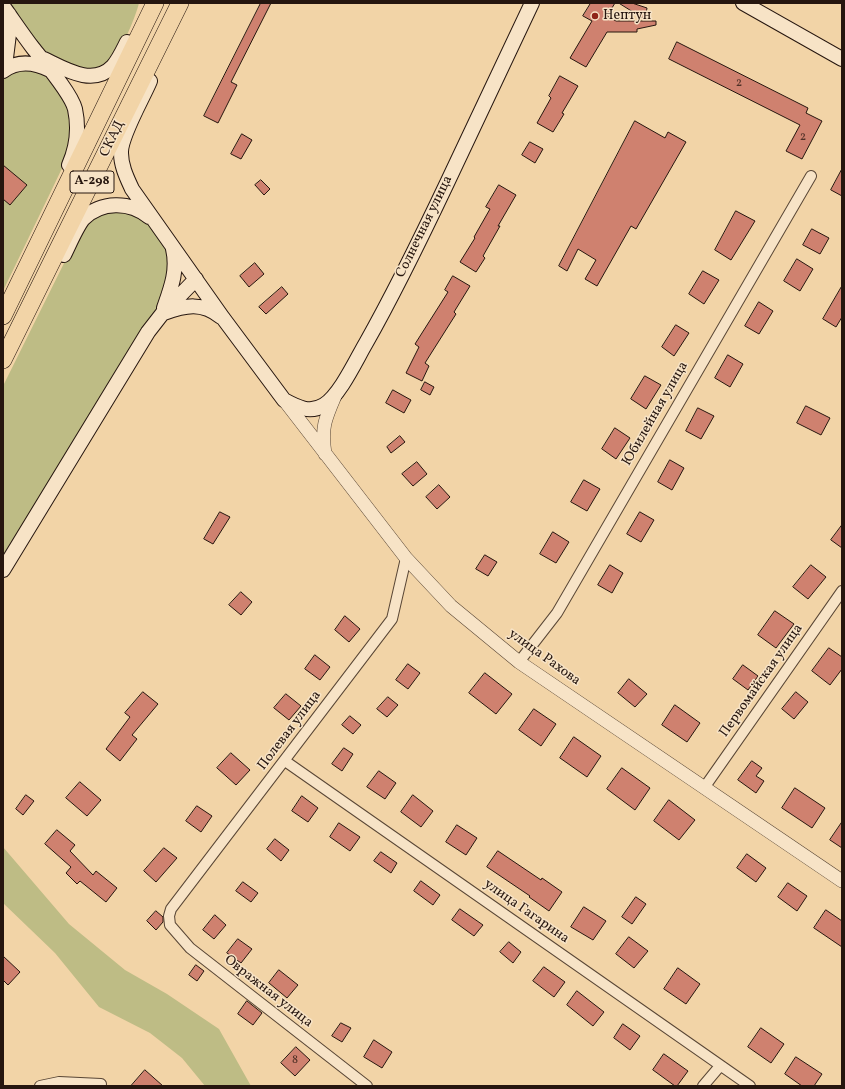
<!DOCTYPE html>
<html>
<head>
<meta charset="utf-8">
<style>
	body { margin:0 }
	#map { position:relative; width:845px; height:1089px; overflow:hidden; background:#f2d4a7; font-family:Vollkorn,serif }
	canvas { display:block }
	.frame { position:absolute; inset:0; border:4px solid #26160f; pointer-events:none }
</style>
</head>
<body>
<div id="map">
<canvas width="845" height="1089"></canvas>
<div class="frame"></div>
</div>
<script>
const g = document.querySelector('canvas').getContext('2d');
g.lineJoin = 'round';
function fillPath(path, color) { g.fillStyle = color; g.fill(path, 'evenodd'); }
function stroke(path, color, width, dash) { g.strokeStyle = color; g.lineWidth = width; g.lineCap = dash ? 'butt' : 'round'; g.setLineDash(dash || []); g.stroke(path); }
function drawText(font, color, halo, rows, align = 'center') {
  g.font = font + ' Vollkorn,serif'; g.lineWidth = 3; g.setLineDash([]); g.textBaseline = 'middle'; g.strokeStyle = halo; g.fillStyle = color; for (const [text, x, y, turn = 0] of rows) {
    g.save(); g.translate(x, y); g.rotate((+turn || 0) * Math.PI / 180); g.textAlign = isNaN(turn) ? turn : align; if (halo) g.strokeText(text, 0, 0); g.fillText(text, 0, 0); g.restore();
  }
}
const green = new Path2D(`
	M 6,3 L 139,3 C 135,19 121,52 109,64 C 105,68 95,70 89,72 L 46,54 Z
	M 21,67 L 42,73 L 60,93 L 69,107 L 73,122 L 67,158 L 3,291 L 3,80 Z
	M 123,209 L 147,221 L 167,247 L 170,256 L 162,300 L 3,560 L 3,386 L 81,229 L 98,214 Z
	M 3,847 L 69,924 L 125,970 L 167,994 L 219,1029 L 251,1086 L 205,1086 L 182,1058 L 150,1033 L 99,1007 L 55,953 L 3,903 Z`);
const building = new Path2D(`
	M 261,3 L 271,3 L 231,82 L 237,85 L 218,123 L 204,116 Z
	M 591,3 L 615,3 L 607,16 L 616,21 L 656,21 L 656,25 L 637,29 L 637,32 L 607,32 L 586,67 L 570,58 L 592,21 L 583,16 Z
	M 619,3 L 632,3 L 647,8 L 645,19 Z
	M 677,42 L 808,108 L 806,113 L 822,121 L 802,159 L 786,151 L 800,125 L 669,59 Z
	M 560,76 L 578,86 L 562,113 L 564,114 L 553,132 L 537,123 L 551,98 L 549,96 Z
	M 635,121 L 665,138 L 668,132 L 686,142 L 636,229 L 631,226 L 597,286 L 585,279 L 596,260 L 578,249 L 567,271 L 559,266 Z
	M 242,134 L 252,140 L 241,159 L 231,154 Z
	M 530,142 L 543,149 L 535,163 L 522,155 Z
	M 3,165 L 27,185 L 10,205 L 3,199 Z
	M 842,169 L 842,196 L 831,190 Z
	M 261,180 L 270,189 L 264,195 L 255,185 Z
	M 499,185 L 516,195 L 498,226 L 500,226 L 483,256 L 485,258 L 476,272 L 460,262 L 475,238 L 474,237 L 490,209 L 486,207 Z
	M 736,211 L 755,221 L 731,260 L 715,250 Z
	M 812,229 L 829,238 L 820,254 L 803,245 Z
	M 797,259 L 813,269 L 800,291 L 784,281 Z
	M 255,263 L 264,274 L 249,287 L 240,276 Z
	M 703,271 L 719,280 L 704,304 L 689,294 Z
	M 453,276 L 470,286 L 454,312 L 456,314 L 425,363 L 429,366 L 422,381 L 406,373 L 419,347 L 415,344 L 448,292 L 445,290 Z
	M 842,286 L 842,317 L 836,327 L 823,319 Z
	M 282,287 L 288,294 L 266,314 L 259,307 Z
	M 759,302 L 773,311 L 759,334 L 745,326 Z
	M 676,325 L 689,333 L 674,356 L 662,347 Z
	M 728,355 L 743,364 L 730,387 L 715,378 Z
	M 645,376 L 661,385 L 646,409 L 631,399 Z
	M 425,382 L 434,387 L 430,395 L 421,390 Z
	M 393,390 L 411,400 L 404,413 L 386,403 Z
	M 806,406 L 830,418 L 821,435 L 797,423 Z
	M 698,408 L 714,416 L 701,439 L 686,431 Z
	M 615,428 L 630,438 L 616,459 L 602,449 Z
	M 400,436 L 405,442 L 391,453 L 387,447 Z
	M 670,460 L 684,468 L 672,490 L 658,482 Z
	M 417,462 L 427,474 L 413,486 L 402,474 Z
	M 584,480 L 600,489 L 587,511 L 571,502 Z
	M 439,485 L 450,497 L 437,509 L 426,497 Z
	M 220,512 L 230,517 L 213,544 L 204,539 Z
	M 640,512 L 654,520 L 641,542 L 627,534 Z
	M 842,525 L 842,548 L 831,540 Z
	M 553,532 L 569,542 L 556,563 L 540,554 Z
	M 485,555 L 497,562 L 488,576 L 476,569 Z
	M 610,565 L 623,573 L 612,593 L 598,585 Z
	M 811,565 L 826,577 L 808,599 L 793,587 Z
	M 241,592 L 252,602 L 241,615 L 229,605 Z
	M 775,611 L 794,624 L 776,648 L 758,635 Z
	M 345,616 L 360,629 L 349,642 L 335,630 Z
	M 829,648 L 842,657 L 842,669 L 830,685 L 812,671 Z
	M 315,655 L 330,667 L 320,680 L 305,669 Z
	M 408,664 L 420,673 L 408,689 L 396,680 Z
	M 743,665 L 758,676 L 748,690 L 733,679 Z
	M 485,673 L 512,694 L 496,714 L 469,693 Z
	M 629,679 L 647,694 L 635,707 L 618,693 Z
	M 143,692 L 158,704 L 132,735 L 137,739 L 120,761 L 106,749 L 130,717 L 125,713 Z
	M 796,692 L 808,702 L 794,719 L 782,709 Z
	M 286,694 L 301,706 L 289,720 L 274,708 Z
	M 388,697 L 398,705 L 387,717 L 377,709 Z
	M 675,705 L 700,723 L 687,742 L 662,725 Z
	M 534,709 L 556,724 L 541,746 L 519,730 Z
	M 350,716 L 361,725 L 353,734 L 342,725 Z
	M 574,737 L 601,756 L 587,777 L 560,758 Z
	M 344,748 L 353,754 L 342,771 L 332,764 Z
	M 231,753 L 250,770 L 236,785 L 217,768 Z
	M 752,761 L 762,768 L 756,776 L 764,781 L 756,793 L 738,780 Z
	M 622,768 L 650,788 L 635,810 L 607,789 Z
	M 379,771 L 396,783 L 385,799 L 367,787 Z
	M 80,782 L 101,800 L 87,816 L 66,798 Z
	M 795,788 L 825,808 L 812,828 L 782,808 Z
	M 26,795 L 34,801 L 23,815 L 16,809 Z
	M 413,795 L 433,811 L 421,827 L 401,812 Z
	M 302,796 L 318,808 L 308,822 L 292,811 Z
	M 669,800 L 695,820 L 679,840 L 654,821 Z
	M 197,806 L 212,816 L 201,832 L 186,821 Z
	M 842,822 L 842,848 L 830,840 Z
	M 339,823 L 360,837 L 350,851 L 330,837 Z
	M 457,825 L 477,838 L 466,855 L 446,842 Z
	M 57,830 L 75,845 L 70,851 L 93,875 L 96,871 L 117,888 L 106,902 L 80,881 L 77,884 L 66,873 L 71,867 L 45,844 Z
	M 275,839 L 289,850 L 281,861 L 267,849 Z
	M 164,848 L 177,858 L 156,882 L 144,871 Z
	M 498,851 L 541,880 L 542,878 L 562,892 L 549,911 L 529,897 L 530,896 L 487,867 Z
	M 381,852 L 397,863 L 391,873 L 374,861 Z
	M 747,854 L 766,868 L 756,882 L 737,868 Z
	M 421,881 L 440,895 L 433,905 L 414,891 Z
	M 243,882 L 258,893 L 251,902 L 236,891 Z
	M 788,883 L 807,896 L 797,911 L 778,897 Z
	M 636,897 L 646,904 L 632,924 L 622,917 Z
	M 584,907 L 606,921 L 593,940 L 571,927 Z
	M 460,909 L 483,925 L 474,936 L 452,920 Z
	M 826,910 L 842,921 L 842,947 L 814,928 Z
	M 156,911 L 163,917 L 163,922 L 156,930 L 147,921 Z
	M 215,915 L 226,925 L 214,939 L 203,930 Z
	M 629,937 L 648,951 L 634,968 L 616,954 Z
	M 238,939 L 252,949 L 241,963 L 227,953 Z
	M 509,942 L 521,952 L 513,963 L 500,952 Z
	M 3,956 L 20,972 L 8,985 L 3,980 Z
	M 196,965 L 204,971 L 197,981 L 189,975 Z
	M 544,967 L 565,982 L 554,997 L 533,981 Z
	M 678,968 L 700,984 L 686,1004 L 664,989 Z
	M 279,970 L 298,985 L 287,998 L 269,983 Z
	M 577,991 L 604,1012 L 593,1026 L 567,1005 Z
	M 247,1001 L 262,1013 L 253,1025 L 238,1014 Z
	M 341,1023 L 351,1028 L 342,1042 L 332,1036 Z
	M 623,1024 L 640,1036 L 630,1050 L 614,1038 Z
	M 761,1028 L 784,1044 L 771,1063 L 748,1047 Z
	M 374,1040 L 392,1052 L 382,1068 L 364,1057 Z
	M 296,1047 L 310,1060 L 295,1076 L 281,1063 Z
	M 664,1054 L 688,1071 L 677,1086 L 675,1086 L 653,1070 Z
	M 796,1057 L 822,1074 L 814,1086 L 802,1086 L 785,1074 Z
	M 145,1070 L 163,1086 L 131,1086 Z`);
const minor = new Path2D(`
	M 519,662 L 557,613 L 811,176
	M 285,761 L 750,1086
	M 704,788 L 842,591
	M 40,1086 L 59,1082 L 101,1084
	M 367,1086 L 190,948 L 170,925 L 169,916 L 171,909 L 392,619 L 406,558
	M 703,1086 L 720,1066`);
const tertiary = new Path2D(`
	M 284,400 L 406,558 L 451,606 L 519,662 L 842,881
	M 325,454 C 321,428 325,419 335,396`);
const secondary = new Path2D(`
	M 743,3 L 842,59
	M 3,6 C 13,20 23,35 33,48 C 44,62 71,93 75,109 C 79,128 77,147 69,165
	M 6,58 L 10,26 L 9,14
	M 44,59 C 65,69 93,87 113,66 C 119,59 123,50 127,42
	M 3,71 C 18,60 34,62 50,70
	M 150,81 C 143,98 120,137 121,153 C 121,166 127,178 132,189 L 223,318 L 284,400 C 297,407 310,414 324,405 C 340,395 356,360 366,343 C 396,290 422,236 448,181 C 476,122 504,62 532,3
	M 64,255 C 69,245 76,228 83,219 C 101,201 130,201 149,217
	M 164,308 C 171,288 178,270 173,249
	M 164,313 C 186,305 202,302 221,317
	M 3,570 L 148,332 L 162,314 L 196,279`);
const trunk = new Path2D(`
	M 3,316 L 155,3
	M 3,360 L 180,3`);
const markers = [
	[595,16,4,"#8f2418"]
];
const numberNames = [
	["2",739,84],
	["2",803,138],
	["8",295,1061]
];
const shields = [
	[92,182,44]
];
const shieldNames = [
	["А-298",92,182]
];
const poiNames = [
	["Нептун",603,16]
];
const streetNames = [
	["СКАД",113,139,-64],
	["Солнечная улица",425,227,-64],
	["Юбилейная улица",656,414,-60],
	["улица Рахова",544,658,36],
	["Первомайская улица",762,681,-55],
	["Полевая улица",290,731,-53],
	["улица Гагарина",526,912,35],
	["Овражная улица",268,992,38]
];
fillPath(green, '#bebc85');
fillPath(building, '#cf816f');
stroke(building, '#26160f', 1);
stroke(minor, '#594635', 12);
stroke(tertiary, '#594635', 14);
stroke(secondary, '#26160f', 16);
stroke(trunk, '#26160f', 18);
stroke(minor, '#f7e3c6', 10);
stroke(tertiary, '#f7e3c6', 13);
stroke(secondary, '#f7e3c6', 14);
stroke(trunk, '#f2d4a7', 17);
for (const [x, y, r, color] of markers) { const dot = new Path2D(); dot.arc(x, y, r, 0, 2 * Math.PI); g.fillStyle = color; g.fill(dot); stroke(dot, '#f7e3c6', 1.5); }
drawText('12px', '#503127', null, numberNames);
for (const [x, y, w] of shields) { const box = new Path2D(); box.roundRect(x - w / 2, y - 11, w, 22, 3); g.fillStyle = '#f7e3c6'; g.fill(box); stroke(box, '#26160f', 1); }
drawText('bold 13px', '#26160f', null, shieldNames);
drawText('14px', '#26160f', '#f7e3c6', poiNames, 'left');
drawText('14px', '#26160f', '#f7e3c6', streetNames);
</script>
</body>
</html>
